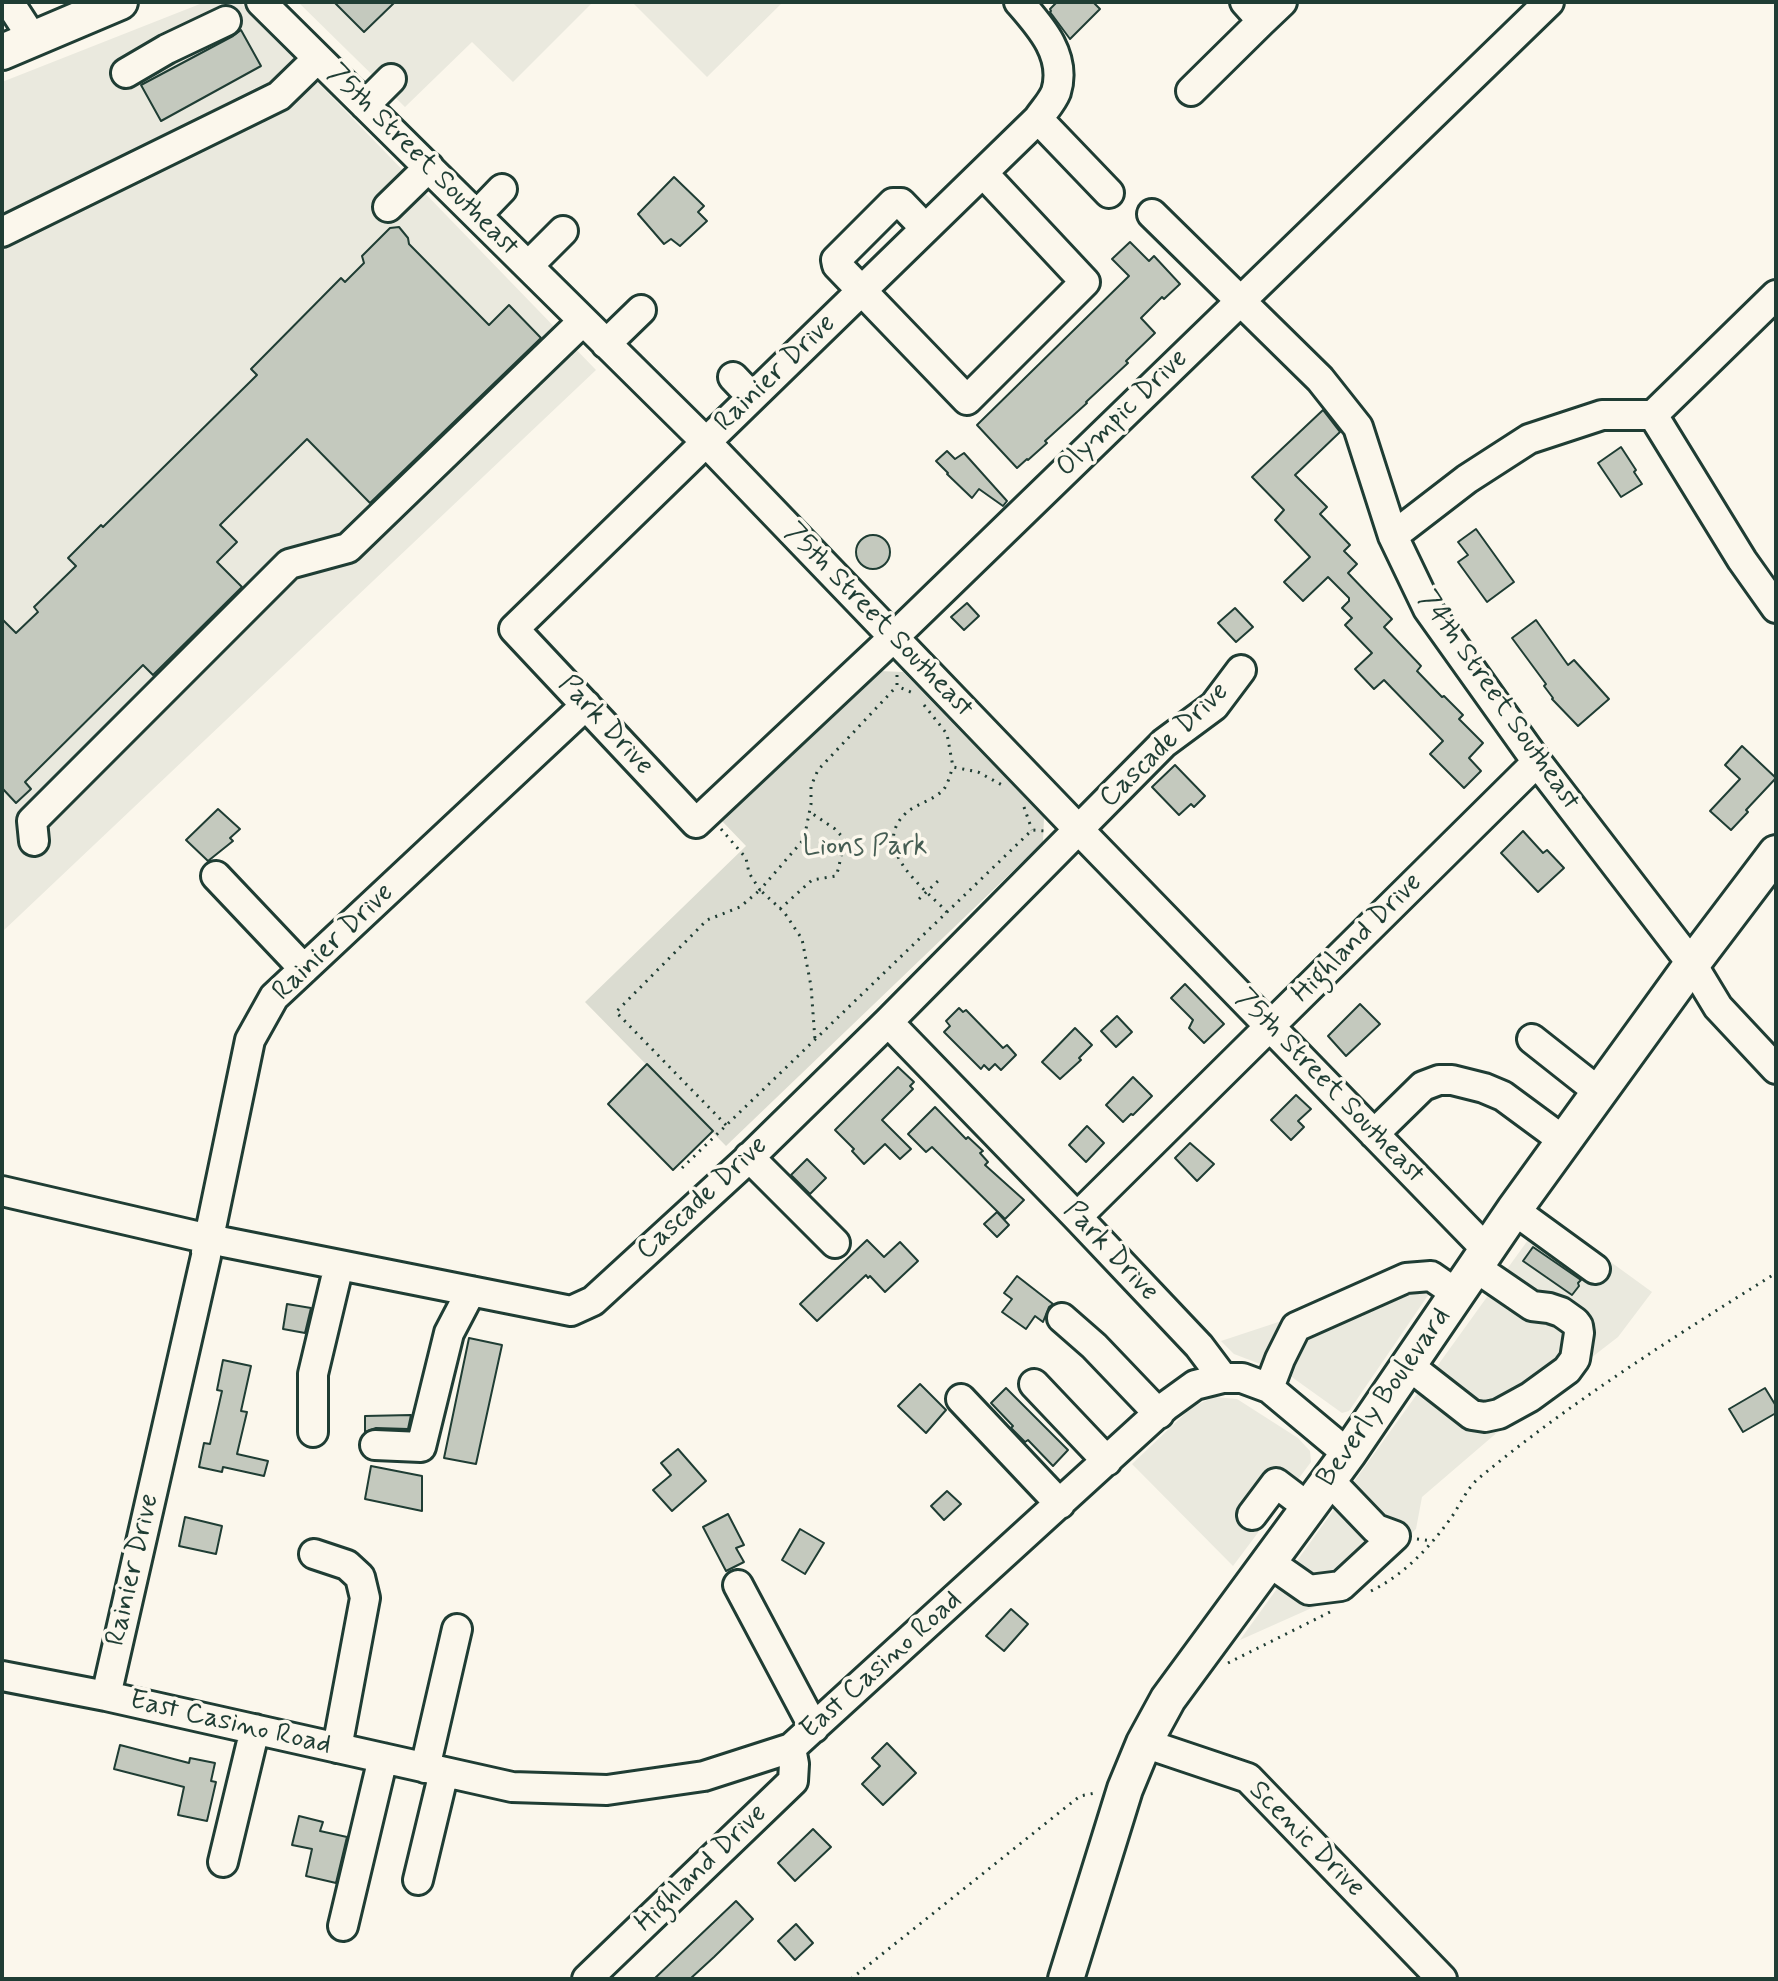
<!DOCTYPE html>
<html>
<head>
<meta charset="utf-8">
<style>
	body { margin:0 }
	#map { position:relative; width:1778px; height:1981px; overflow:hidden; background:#fbf7ec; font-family:Mynerve,sans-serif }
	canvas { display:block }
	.frame { position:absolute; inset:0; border:4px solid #1f3d34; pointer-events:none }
</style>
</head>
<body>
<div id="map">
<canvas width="1778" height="1981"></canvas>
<div class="frame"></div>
</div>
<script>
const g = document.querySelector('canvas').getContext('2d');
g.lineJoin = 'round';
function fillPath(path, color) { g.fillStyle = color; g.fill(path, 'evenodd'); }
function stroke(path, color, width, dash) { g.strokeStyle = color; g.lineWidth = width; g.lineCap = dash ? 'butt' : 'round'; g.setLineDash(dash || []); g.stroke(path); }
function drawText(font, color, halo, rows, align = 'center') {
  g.font = font + ' Mynerve,sans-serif'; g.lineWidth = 7; g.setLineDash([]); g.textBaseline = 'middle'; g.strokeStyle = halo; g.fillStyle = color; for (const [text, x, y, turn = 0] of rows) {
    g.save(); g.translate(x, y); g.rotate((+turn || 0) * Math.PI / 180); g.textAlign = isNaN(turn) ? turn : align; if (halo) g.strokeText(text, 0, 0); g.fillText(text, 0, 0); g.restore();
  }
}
const built = new Path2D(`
	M 205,2 L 240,2 L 596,370 L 2,932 L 2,82 Z
	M 298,2 L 593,2 L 513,82 L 472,42 L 405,107 Z
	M 632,2 L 783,2 L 707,77 Z
	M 1546,1215 L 1652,1292 L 1618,1337 L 1521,1412 L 1422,1497 L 1416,1529 L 1352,1590 L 1240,1640 Z
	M 1448,1266 L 1349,1411 L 1342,1413 L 1289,1375 L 1234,1354 L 1221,1341 Z
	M 1214,1397 L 1237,1399 L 1298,1438 L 1310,1451 L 1311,1462 L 1233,1566 L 1132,1464 L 1192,1407 Z`);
const green = new Path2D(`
	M 879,671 L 903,672 L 1044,818 L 1043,842 L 726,1146 L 585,1002 L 746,846 L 722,821 Z`);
const building = new Path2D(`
	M 334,2 L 395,2 L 364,32 Z
	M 1057,2 L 1093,2 L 1100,9 L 1070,39 L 1050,12 L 1051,11 L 1050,9 Z
	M 241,30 L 261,66 L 161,121 L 141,85 L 233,36 Z
	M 674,177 L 704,206 L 698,212 L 707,221 L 680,246 L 671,239 L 664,244 L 638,214 Z
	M 399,227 L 408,238 L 409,244 L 489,325 L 509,305 L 541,338 L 370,503 L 307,439 L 220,525 L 237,542 L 217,562 L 242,587 L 153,675 L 143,665 L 25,782 L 31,789 L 16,803 L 2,788 L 2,619 L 16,633 L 38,612 L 34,607 L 76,566 L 68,558 L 101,525 L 103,527 L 257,375 L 251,369 L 341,278 L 345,282 L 364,263 L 362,256 L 390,228 Z
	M 1130,242 L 1149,261 L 1154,256 L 1180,284 L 1164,299 L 1162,297 L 1141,318 L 1155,333 L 1126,361 L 1128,363 L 1086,402 L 1087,403 L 1045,441 L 1047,443 L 1028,460 L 1027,459 L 1017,468 L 977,425 L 1129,276 L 1112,259 Z
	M 1323,410 L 1340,432 L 1295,475 L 1327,507 L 1320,514 L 1350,545 L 1344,551 L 1357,564 L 1348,573 L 1392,619 L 1384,627 L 1421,666 L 1417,671 L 1442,697 L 1444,696 L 1463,715 L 1459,719 L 1483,743 L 1469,758 L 1481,771 L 1464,788 L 1430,754 L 1443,741 L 1384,680 L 1374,689 L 1355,669 L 1372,653 L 1345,625 L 1352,618 L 1342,608 L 1349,601 L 1349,598 L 1328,577 L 1303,601 L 1284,582 L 1310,557 L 1275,520 L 1284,510 L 1252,477 Z
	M 1621,447 L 1636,470 L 1634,472 L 1642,484 L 1621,497 L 1598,463 Z
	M 947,451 L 955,459 L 964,453 L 1007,501 L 1003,506 L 979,489 L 972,498 L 947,474 L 948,473 L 936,461 Z
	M 1476,529 L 1514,582 L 1487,602 L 1458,562 L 1468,555 L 1458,542 Z
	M856 552a17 17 0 1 1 34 0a17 17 0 1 1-34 0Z
	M 967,603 L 979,616 L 964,630 L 951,617 Z
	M 1235,608 L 1253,627 L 1236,642 L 1218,623 Z
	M 1536,620 L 1568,665 L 1574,660 L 1609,699 L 1578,726 L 1552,699 L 1553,698 L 1544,686 L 1546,684 L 1512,638 Z
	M 1742,746 L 1776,778 L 1746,810 L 1748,812 L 1731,830 L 1710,811 L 1740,779 L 1725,765 Z
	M 1175,765 L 1205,796 L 1194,807 L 1191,804 L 1179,815 L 1152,787 Z
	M 218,809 L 240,829 L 230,838 L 233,841 L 208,861 L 186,840 Z
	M 1523,831 L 1543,853 L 1547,850 L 1564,868 L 1538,892 L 1501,853 Z
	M 1185,984 L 1224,1024 L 1204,1043 L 1189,1028 L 1193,1020 L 1171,998 Z
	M 1360,1004 L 1380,1024 L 1346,1056 L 1328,1036 Z
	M 959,1008 L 963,1012 L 966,1010 L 1003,1048 L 1007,1045 L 1016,1055 L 1001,1070 L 995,1064 L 989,1070 L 984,1065 L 981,1069 L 944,1032 L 950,1026 L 946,1021 Z
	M 1117,1016 L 1132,1032 L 1116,1047 L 1101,1031 Z
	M 1075,1028 L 1092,1045 L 1079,1058 L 1081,1060 L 1060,1079 L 1042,1062 Z
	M 647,1064 L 713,1131 L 673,1170 L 608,1104 Z
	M 898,1067 L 914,1082 L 910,1086 L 913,1089 L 882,1120 L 911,1149 L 900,1159 L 885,1144 L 864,1164 L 852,1151 L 854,1149 L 835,1130 Z
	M 1133,1077 L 1152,1096 L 1133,1115 L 1131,1114 L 1123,1122 L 1106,1105 Z
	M 1296,1095 L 1311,1109 L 1298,1121 L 1304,1127 L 1291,1140 L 1271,1120 Z
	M 935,1107 L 966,1139 L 968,1137 L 983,1151 L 980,1153 L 988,1162 L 985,1165 L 1024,1200 L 1005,1219 L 932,1147 L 926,1152 L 908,1134 Z
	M 1087,1126 L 1104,1143 L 1086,1162 L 1069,1145 Z
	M 1190,1143 L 1214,1164 L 1197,1181 L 1175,1158 Z
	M 807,1159 L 826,1178 L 810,1194 L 791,1175 Z
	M 997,1212 L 1009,1225 L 997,1237 L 984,1224 Z
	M 867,1240 L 884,1257 L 900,1242 L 918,1261 L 885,1292 L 870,1276 L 868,1278 L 866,1275 L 817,1321 L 800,1304 Z
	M 1533,1247 L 1581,1280 L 1578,1283 L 1579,1286 L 1572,1295 L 1523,1261 Z
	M 1017,1276 L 1053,1304 L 1049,1307 L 1043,1322 L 1035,1316 L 1026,1329 L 1002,1312 L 1012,1299 L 1004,1293 Z
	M 287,1304 L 311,1308 L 305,1333 L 283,1329 Z
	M 469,1338 L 502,1345 L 476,1464 L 444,1458 Z
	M 223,1360 L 251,1366 L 241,1411 L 247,1412 L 237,1454 L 268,1461 L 264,1476 L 223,1467 L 222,1472 L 199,1467 L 204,1443 L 210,1444 L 222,1391 L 217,1390 Z
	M 920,1384 L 946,1410 L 926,1433 L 898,1406 Z
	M 1006,1388 L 1068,1450 L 1053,1466 L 1028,1440 L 1025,1442 L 1011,1428 L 1013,1426 L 991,1403 Z
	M 1765,1388 L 1776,1406 L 1776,1413 L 1743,1432 L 1729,1409 Z
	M 411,1415 L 408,1429 L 376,1428 L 365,1432 L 365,1416 Z
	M 678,1449 L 706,1481 L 672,1511 L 653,1490 L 671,1475 L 661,1463 Z
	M 371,1466 L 422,1476 L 422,1511 L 365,1499 Z
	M 947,1491 L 961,1504 L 944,1520 L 931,1506 Z
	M 728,1514 L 744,1545 L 736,1548 L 744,1562 L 726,1571 L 703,1527 Z
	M 185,1517 L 222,1526 L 216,1554 L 179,1546 Z
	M 800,1529 L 824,1543 L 805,1574 L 782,1560 Z
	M 1011,1609 L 1028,1624 L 1004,1651 L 986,1636 Z
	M 887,1743 L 916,1773 L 883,1805 L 862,1784 L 880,1766 L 872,1758 Z
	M 120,1745 L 189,1763 L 190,1758 L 215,1763 L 211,1781 L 216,1782 L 207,1821 L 178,1815 L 184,1787 L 114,1769 Z
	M 299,1816 L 323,1822 L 320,1831 L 347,1837 L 336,1883 L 306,1876 L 312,1849 L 292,1845 Z
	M 813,1829 L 831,1847 L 795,1881 L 778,1863 Z
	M 736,1901 L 753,1919 L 714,1957 L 690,1979 L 654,1979 Z
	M 796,1924 L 813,1943 L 795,1960 L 778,1941 Z`);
const path = new Path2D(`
	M 897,675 L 897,686 L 913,693
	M 924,705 L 947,734 L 953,767 L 978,772 L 1002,785
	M 1024,807 L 1032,830
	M 721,829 L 746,858 L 749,873 L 760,890 L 804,839 L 811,804 L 811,786 L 818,770 L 897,686
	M 919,899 L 938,881
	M 780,909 L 812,880 L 836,876 C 841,863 840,852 846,841 L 835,829 L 810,812
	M 947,912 C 923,887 869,848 906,813 C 916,804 934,800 943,790 C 948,785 950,774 953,767
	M 726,1125 L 616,1012 L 707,920 L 740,907 L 760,890 L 784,912 L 802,939 L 811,986 L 815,1040
	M 682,1168 L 1032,830 L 1045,831
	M 1417,1539 L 1433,1541
	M 1371,1591 C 1405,1574 1429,1548 1451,1518 C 1460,1505 1467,1488 1479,1478 C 1572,1401 1674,1337 1776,1273
	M 1228,1663 L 1332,1611
	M 851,1979 L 1080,1796 L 1095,1793`);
const minor = new Path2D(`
	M 9,2 L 33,39
	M 261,2 L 706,442 L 1079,830 L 1486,1249
	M 1019,2 C 1041,27 1067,56 1056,92 C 1052,102 1044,110 1038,119 L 514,629 L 696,823 L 894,637 L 1549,2
	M 1262,21 L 1282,2
	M 126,73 L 167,49 L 226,21
	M 1191,91 L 1262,21 L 1245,2
	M 365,105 L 391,79
	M 1038,119 L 1109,193
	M 388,207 L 429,167
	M 1152,214 L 1320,379 L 1358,427 L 1393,536 L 1428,609 L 1537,762 L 1692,964 L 1718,1007 L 1776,1069
	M 477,215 L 502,189
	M 925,228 L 901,203 L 893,203 L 836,260 L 837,265 L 967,400 L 1085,282 L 983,173
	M 2,232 L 279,96 L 317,59
	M 528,266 L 563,231
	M 606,344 L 641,310
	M 733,377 L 752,397
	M 1653,415 L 1742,560 L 1776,608
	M 1393,536 L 1467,479 L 1529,439 L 1602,415 L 1653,415 L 1776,295
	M 34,841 L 32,821 L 289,564 L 348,548 L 583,321
	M 216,876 L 304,969
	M 888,1022 L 1077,1217 L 1199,1346 L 1223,1378
	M 1532,1039 L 1599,1092
	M 1374,1134 L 1423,1086 L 1439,1080 L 1452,1080 L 1484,1088 L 1503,1096 L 1564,1141
	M 749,1157 L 835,1243
	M 2,1191 L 209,1239 L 571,1311 L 593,1301 L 748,1159 L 888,1022 L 1164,743 L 1214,706 L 1241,670
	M 1514,1210 L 1595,1269
	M 1077,1217 L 1537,762
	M 206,1252 L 250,1040 L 274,997 L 586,705
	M 1062,1318 L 1094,1346 L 1159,1414
	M 1408,1365 L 1472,1415 L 1485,1417 L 1499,1414 L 1530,1397 L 1567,1370 L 1575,1359 L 1579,1333 L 1578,1326 L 1575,1322 L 1561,1312 L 1549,1308 L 1532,1306 L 1475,1267
	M 1034,1384 L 1107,1461
	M 1269,1388 L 1280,1359 L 1296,1327 L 1406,1278 L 1431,1276 L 1457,1294
	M 961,1399 L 1060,1504
	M 313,1432 L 313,1374 L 339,1265
	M 375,1445 L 421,1447 L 449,1333 L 471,1291
	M 1252,1515 L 1276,1483 L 1309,1508
	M 314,1554 L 347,1565 L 360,1577 L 365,1598 L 337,1748
	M 1269,1562 L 1309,1590 L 1341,1586 L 1395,1536 L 1376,1529 L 1329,1480
	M 738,1585 L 814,1728
	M 2,1676 L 106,1696 L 512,1787 L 607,1790 L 704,1776 L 791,1748 L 1166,1406 L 1195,1385 L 1223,1378 L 1242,1378 L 1269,1388 L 1348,1454
	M 106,1696 L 206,1256
	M 1144,1743 L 1248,1778 L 1442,1979
	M 425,1768 L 457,1629
	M 223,1862 L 255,1729
	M 418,1880 L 444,1772
	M 343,1926 L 383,1758
	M 587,1979 L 793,1781 L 794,1764 L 791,1748`);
const major = new Path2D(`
	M 2,52 L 120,2
	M 1066,1979 L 1125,1789 L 1144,1743 L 1168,1699 L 1348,1454 L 1514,1210 L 1692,964 L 1776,853`);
const streetNames = [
	["75th Street Southeast",422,161,45],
	["Rainier Drive",776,374,-44],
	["Olympic Drive",1123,414,-44],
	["75th Street Southeast",878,621,46],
	["74th Street Southeast",1498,701,55],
	["Park Drive",605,726,47],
	["Cascade Drive",1165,746,-44],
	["Highland Drive",1358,939,-45],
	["Rainier Drive",334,943,-44],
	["75th Street Southeast",1329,1087,46],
	["Cascade Drive",703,1199,-43],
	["Park Drive",1110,1252,47],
	["Beverly Boulevard",1385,1398,-55],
	["Rainier Drive",134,1570,-77],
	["East Casino Road",882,1666,-42],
	["East Casino Road",230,1724,13],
	["Scenic Drive",1306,1840,45],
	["Highland Drive",702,1869,-44]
];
const parkNames = [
	["Lions Park",865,848]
];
fillPath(built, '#eae9de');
fillPath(green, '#dbdcd1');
fillPath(building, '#c4c9be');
stroke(building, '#1f3d34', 2);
stroke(minor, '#1f3d34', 34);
stroke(major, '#1f3d34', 40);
stroke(path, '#1f3d34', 3, [2, 6]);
stroke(minor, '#fbf7ec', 28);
stroke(major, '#fbf7ec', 34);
drawText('28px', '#1f3d34', '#fbf7ec', streetNames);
drawText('28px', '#455d53', '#fbf7ec', parkNames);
</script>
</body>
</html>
